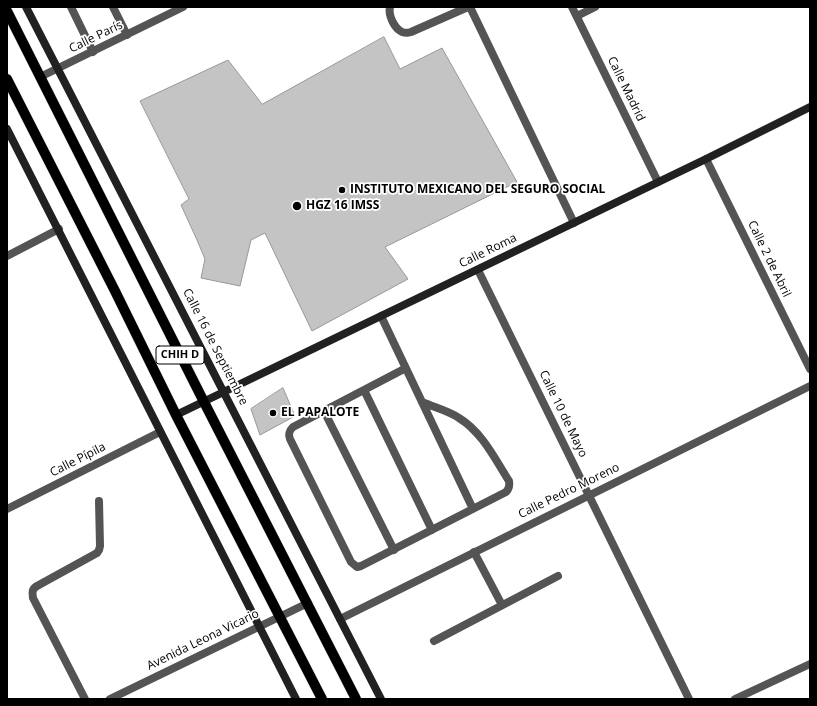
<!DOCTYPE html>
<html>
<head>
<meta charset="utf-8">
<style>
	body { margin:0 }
	#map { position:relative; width:817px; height:706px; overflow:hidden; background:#fff; font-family:"Open Sans",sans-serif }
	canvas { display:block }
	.frame { position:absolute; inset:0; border:8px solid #000; pointer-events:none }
</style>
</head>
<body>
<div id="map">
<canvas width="817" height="706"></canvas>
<div class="frame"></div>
</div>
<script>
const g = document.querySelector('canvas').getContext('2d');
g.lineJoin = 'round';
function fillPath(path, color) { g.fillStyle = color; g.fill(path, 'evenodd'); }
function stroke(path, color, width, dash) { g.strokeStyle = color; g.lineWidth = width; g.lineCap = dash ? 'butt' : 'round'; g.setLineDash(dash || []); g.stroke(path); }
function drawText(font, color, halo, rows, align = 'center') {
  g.font = font + ' "Open Sans",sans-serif'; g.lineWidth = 3.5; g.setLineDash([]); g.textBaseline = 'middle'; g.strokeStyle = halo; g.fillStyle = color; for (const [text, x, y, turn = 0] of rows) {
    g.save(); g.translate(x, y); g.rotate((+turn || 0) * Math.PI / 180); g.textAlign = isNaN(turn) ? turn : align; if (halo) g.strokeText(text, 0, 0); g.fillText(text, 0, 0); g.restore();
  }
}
const building = new Path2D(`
	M 384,37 L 400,69 L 442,48 L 517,182 L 385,247 L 408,279 L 312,331 L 265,233 L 251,240 L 240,286 L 201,278 L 205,259 L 197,240 L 181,205 L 189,199 L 140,101 L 228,60 L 262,104 Z
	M 283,388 L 295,416 L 260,435 L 251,409 Z`);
const lane = new Path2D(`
	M 71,7 L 93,52
	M 113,7 L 127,35
	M 390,7 C 388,15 394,28 402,32 C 405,33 408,33 411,32 L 468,7
	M 470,7 L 574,223
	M 381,316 L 473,509
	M 406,368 L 293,427 C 289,431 288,434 290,439 L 351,562 L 357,567 L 361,566 L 506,492 C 509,489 510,486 509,481 C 495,459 482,432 459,418 C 449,411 433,407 422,402
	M 364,390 L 432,530
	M 324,411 L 394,550
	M 474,552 L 502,605
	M 434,641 L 558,576
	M 85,699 L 33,598 C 32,592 32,589 37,586 L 97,553 L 99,550 L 100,546 L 99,501`);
const street = new Path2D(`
	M 572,7 L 658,182
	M 577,16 L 595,7
	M 40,77 L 183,7
	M 706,159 L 810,369
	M 7,256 L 59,229
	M 478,270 L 689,699
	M 7,509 L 160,432
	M 340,619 L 810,386
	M 110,699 L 308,603
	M 735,699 L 810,664`);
const secondary = new Path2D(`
	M 26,7 L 381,699
	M 7,129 L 296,699
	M 176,415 L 706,159 L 810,107`);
const primary = new Path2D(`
	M 7,11 L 204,402 L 356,699
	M 7,79 L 115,291 L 176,415 L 322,699`);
const markers = [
	[342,190,4,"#000"],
	[297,206,5,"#000"],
	[273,413,4,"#000"]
];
const shields = [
	[180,355,48]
];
const shieldNames = [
	["CHIH D",180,355]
];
const streetNames = [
	["Calle París",96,37,-26],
	["Calle Madrid",626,89,64],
	["Calle Roma",488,251,-26],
	["Calle 2 de Abril",769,259,64],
	["Calle 16 de Septiembre",215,347,63],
	["Calle 10 de Mayo",563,414,64],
	["Calle Pípila",78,460,-27],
	["Calle Pedro Moreno",569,491,-26],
	["Avenida Leona Vicario",203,640,-26]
];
const poiNames = [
	["INSTITUTO MEXICANO DEL SEGURO SOCIAL",350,190],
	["HGZ 16 IMSS",306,206],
	["EL PAPALOTE",281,413]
];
fillPath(building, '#c4c4c4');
stroke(building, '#989898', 1);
stroke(primary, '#dbdbdb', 11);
stroke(lane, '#545454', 8);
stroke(street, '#545454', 8);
stroke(secondary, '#212121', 8);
stroke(primary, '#000', 10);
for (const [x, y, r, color] of markers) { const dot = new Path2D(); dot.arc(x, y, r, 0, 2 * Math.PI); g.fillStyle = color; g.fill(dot); stroke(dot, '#fff', 1.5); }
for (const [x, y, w] of shields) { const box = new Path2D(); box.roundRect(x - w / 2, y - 9, w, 18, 3); g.fillStyle = '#fff'; g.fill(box); stroke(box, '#000', 1); }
drawText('bold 11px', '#000', null, shieldNames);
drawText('12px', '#000', '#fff', streetNames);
drawText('bold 12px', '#000', '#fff', poiNames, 'left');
</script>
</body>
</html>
